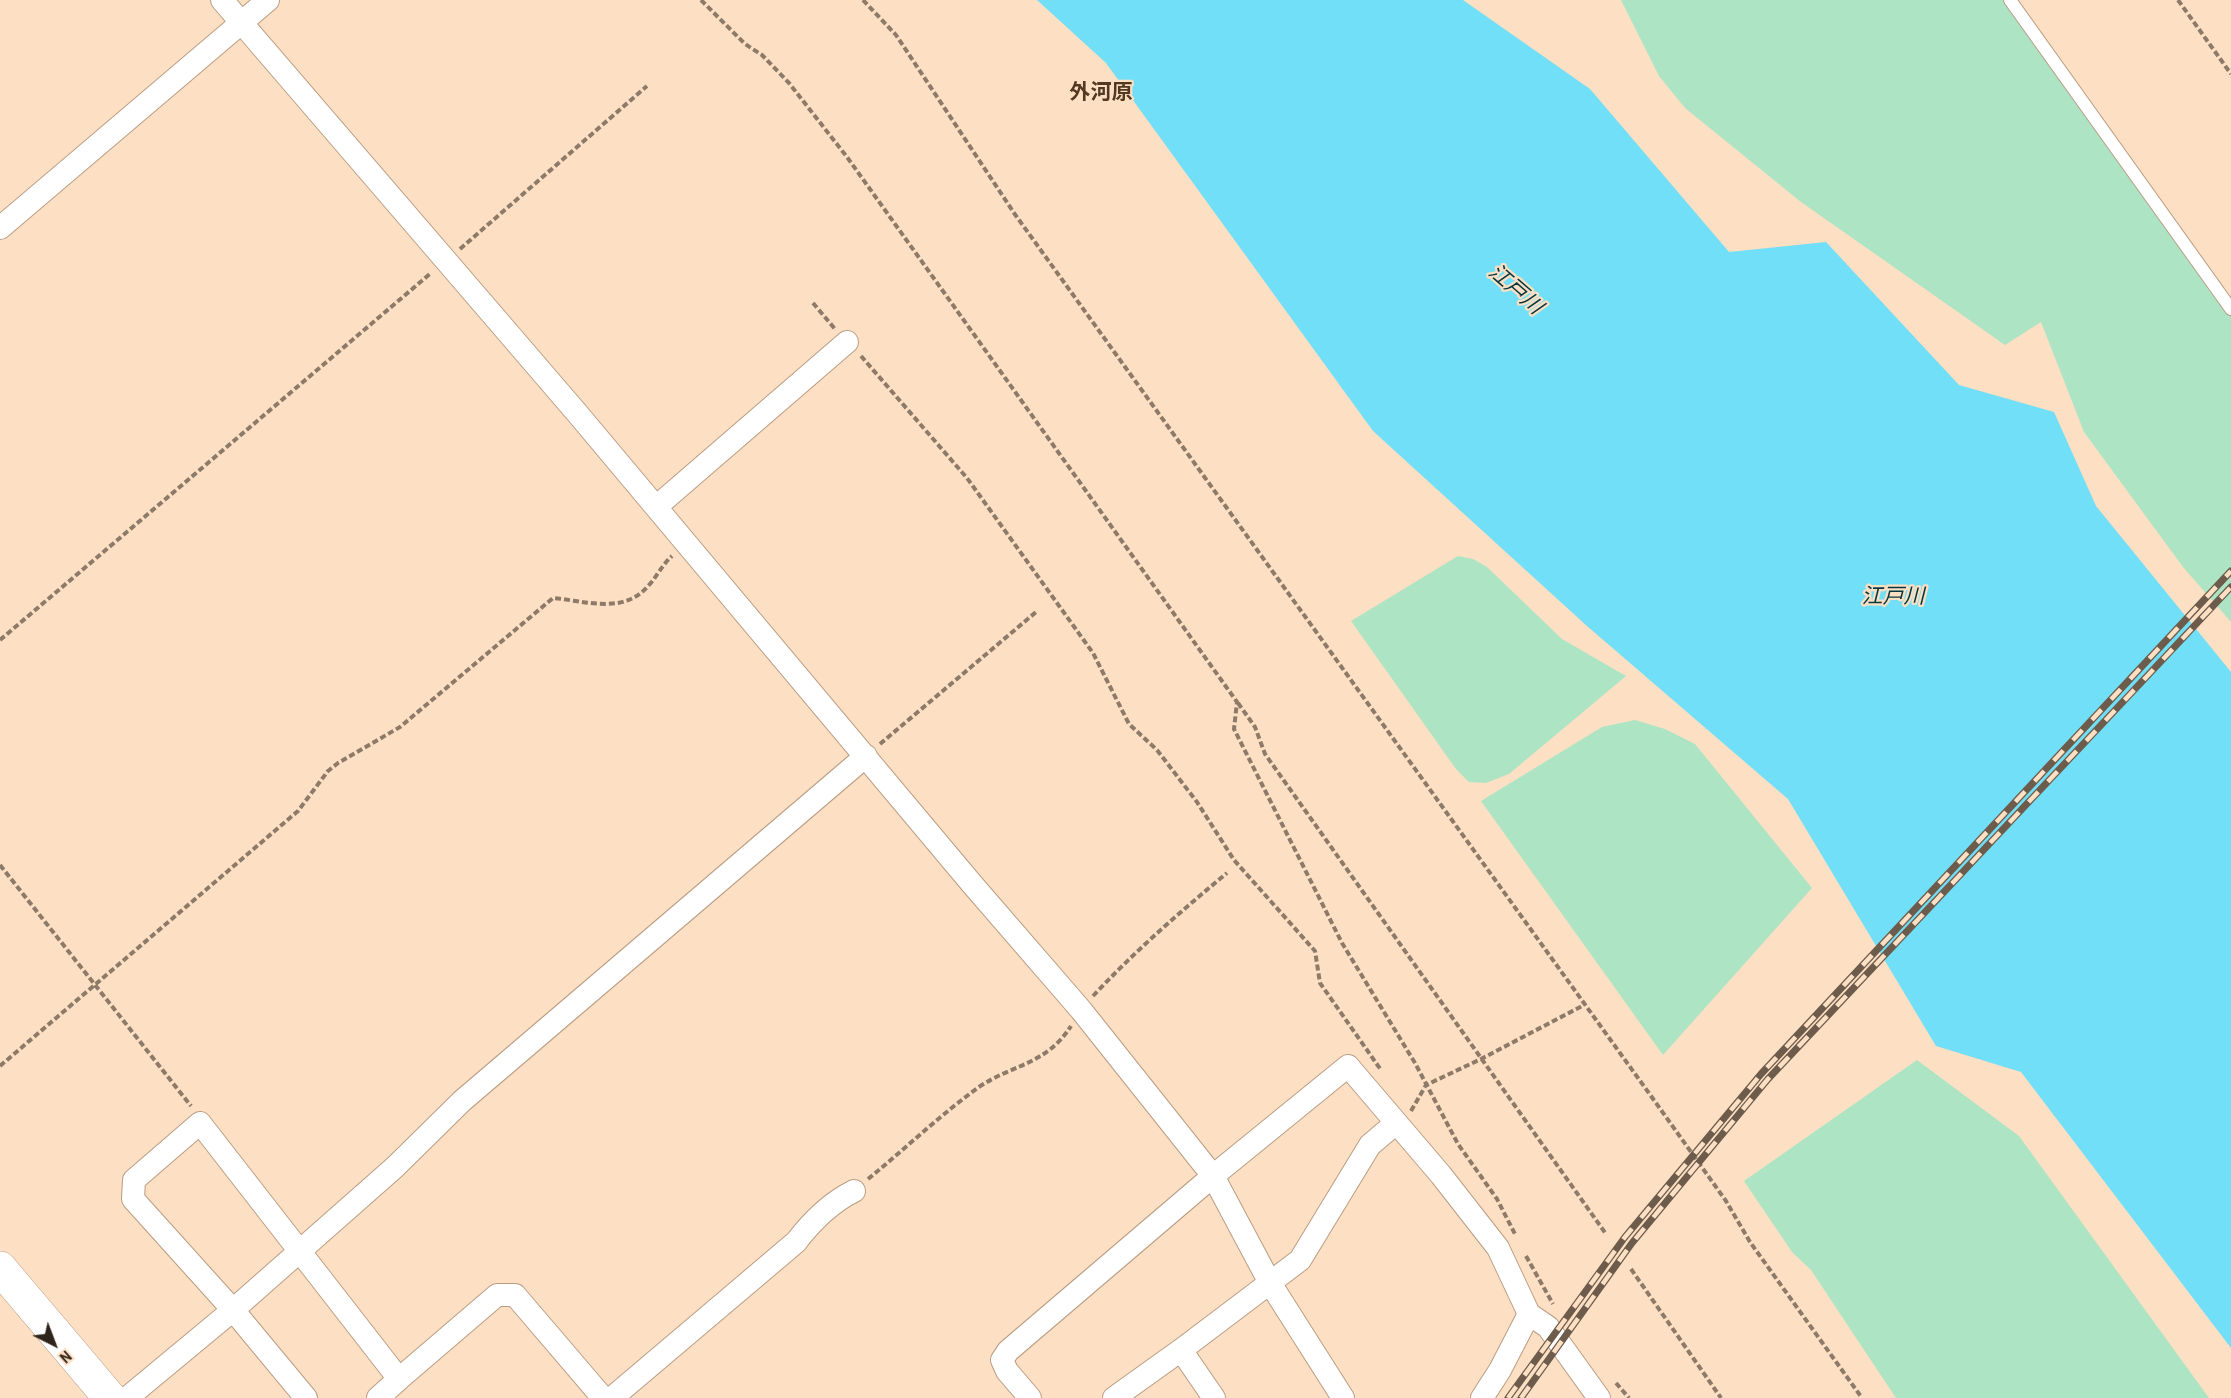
<!DOCTYPE html>
<html>
<head>
<meta charset="utf-8">
<style>
	body { margin:0 }
	#map { position:relative; width:2231px; height:1398px; overflow:hidden; background:#fddfc3; font-family:"Archivo Narrow",sans-serif }
	canvas { display:block }
	.north { position:absolute; left:24px; top:1314px; width:60px; height:60px; -webkit-text-stroke:4px #fddfc3; paint-order:stroke; rotate:138deg; font-size:16px; font-weight:700; line-height:24px; text-align:center; color:#2f2419 }
	.north::after { content:''; display:block; margin:auto; width:21px; height:27px; background:#2f2419; clip-path:polygon(50% 0,100% 100%,50% 72%,0 100%) }
</style>
</head>
<body>
<div id="map">
<canvas width="2231" height="1398"></canvas>
<div class="north">N</div>
</div>
<script>
const g = document.querySelector('canvas').getContext('2d');
g.lineJoin = 'round';
function fillPath(path, color) { g.fillStyle = color; g.fill(path, 'evenodd'); }
function stroke(path, color, width, dash) { g.strokeStyle = color; g.lineWidth = width; g.lineCap = dash ? 'butt' : 'round'; g.setLineDash(dash || []); g.stroke(path); }
function drawText(font, color, halo, rows, align = 'center') {
  g.font = font + ' "Archivo Narrow","Noto Sans JP",sans-serif'; g.lineWidth = 4.5; g.setLineDash([]); g.textBaseline = 'middle'; g.strokeStyle = halo; g.fillStyle = color; for (const [text, x, y, turn = 0] of rows) {
    g.save(); g.translate(x, y); g.rotate((+turn || 0) * Math.PI / 180); g.textAlign = isNaN(turn) ? turn : align; if (halo) g.strokeText(text, 0, 0); g.fillText(text, 0, 0); g.restore();
  }
}
const green = new Path2D(`
	M 1621,0 L 2017,0 L 2231,300 L 2231,622 L 2183,567 L 2084,432 L 2041,322 L 2005,345 L 1801,202 L 1685,108 L 1659,76 Z
	M 1458,556 L 1473,559 L 1487,567 L 1562,639 L 1626,676 L 1509,774 L 1486,783 L 1469,782 L 1456,769 L 1351,621 Z
	M 1635,720 L 1665,729 L 1695,744 L 1812,888 L 1663,1055 L 1481,801 L 1602,727 Z
	M 1917,1060 L 2019,1136 L 2209,1398 L 1896,1398 L 1811,1270 L 1792,1252 L 1744,1181 Z`);
const water = new Path2D(`
	M 1037,0 L 1463,0 L 1590,89 L 1729,252 L 1826,242 L 1959,385 L 2054,412 L 2096,506 L 2231,672 L 2231,1348 L 2021,1072 L 1936,1046 L 1788,799 L 1587,626 L 1373,431 L 1106,63 Z`);
const path = new Path2D(`
	M 701,0 L 745,44 L 762,55 L 789,83 L 847,157 L 1237,702 L 1234,729 L 1342,943 L 1415,1063 L 1458,1144 L 1497,1199 L 1516,1236
	M 863,0 L 896,35 L 1014,213 L 1651,1096 L 1726,1201 L 1750,1242 L 1862,1398
	M 2178,0 L 2231,74
	M 460,249 L 647,86
	M 813,303 L 835,329
	M 861,356 L 967,478 L 1093,653 L 1129,724 L 1157,750 L 1197,802 L 1234,860 L 1315,951 L 1320,983 L 1381,1070
	M 0,640 L 431,273
	M 1238,703 L 1255,727 L 1265,754 L 1606,1234
	M 880,744 L 1036,612
	M 0,865 L 191,1106
	M 1093,996 C 1135,951 1180,912 1227,873
	M 0,1066 L 298,811 L 328,771 L 338,763 L 400,727 L 553,598 C 587,601 624,615 649,585 C 658,575 662,565 672,556
	M 1411,1111 L 1426,1085 L 1481,1059 L 1584,1005
	M 868,1179 C 905,1149 940,1115 979,1087 C 1013,1064 1046,1065 1071,1026
	M 1526,1256 L 1553,1304
	M 1631,1269 L 1721,1398
	M 1616,1383 L 1629,1398`);
const lane = new Path2D(`
	M 2010,0 L 2231,309`);
const street = new Path2D(`
	M 222,0 L 577,413 L 972,884 L 1081,1010 L 1213,1176 L 1270,1283 L 1343,1398
	M 0,228 L 268,0
	M 656,507 L 847,342
	M 1181,1350 L 1214,1398
	M 399,1379 L 497,1295 L 515,1295 L 603,1398
	M 127,1398 L 233,1310 L 395,1167 L 462,1101 L 866,756
	M 306,1398 L 233,1310 L 133,1199 L 134,1180 L 200,1123 L 399,1379 L 378,1398
	M 612,1398 L 796,1242 C 812,1221 830,1203 854,1191
	M 1030,1398 L 1007,1371 L 1002,1360 L 1008,1351 L 1213,1176 L 1348,1066 L 1441,1175 L 1498,1248 L 1529,1314 L 1548,1327 L 1599,1398
	M 1114,1398 L 1181,1350 L 1300,1260 L 1370,1145 L 1396,1123
	M 1482,1398 L 1500,1370 L 1529,1314`);
const primary = new Path2D(`
	M 0,1268 L 110,1398`);
const rail = new Path2D(`
	M 1508,1398 L 1625,1237 L 1761,1074 L 2231,571
	M 1521,1398 L 1632,1243 L 1768,1079 L 2231,587`);
const neighbourhoodNames = [
	["外河原",1101,93]
];
const waterNames = [
	["江戸川",1515,290,41],
	["江戸川",1893,597]
];
fillPath(green, '#ade4c4');
fillPath(water, '#71dff7');
stroke(lane, '#b99d83', 14);
stroke(street, '#b99d83', 24);
stroke(primary, '#b99d83', 34);
stroke(path, '#8e7a68', 4, [6, 3]);
stroke(lane, '#fff', 12);
stroke(street, '#fff', 22);
stroke(primary, '#fff', 33);
stroke(rail, '#6d5c4c', 7);
stroke(rail, '#fddfc3', 4.5, [14]);
drawText('bold 21px', '#513922', '#fddfc3', neighbourhoodNames);
drawText('italic 21px', '#003640', '#fddfc3', waterNames);
</script>
</body>
</html>
